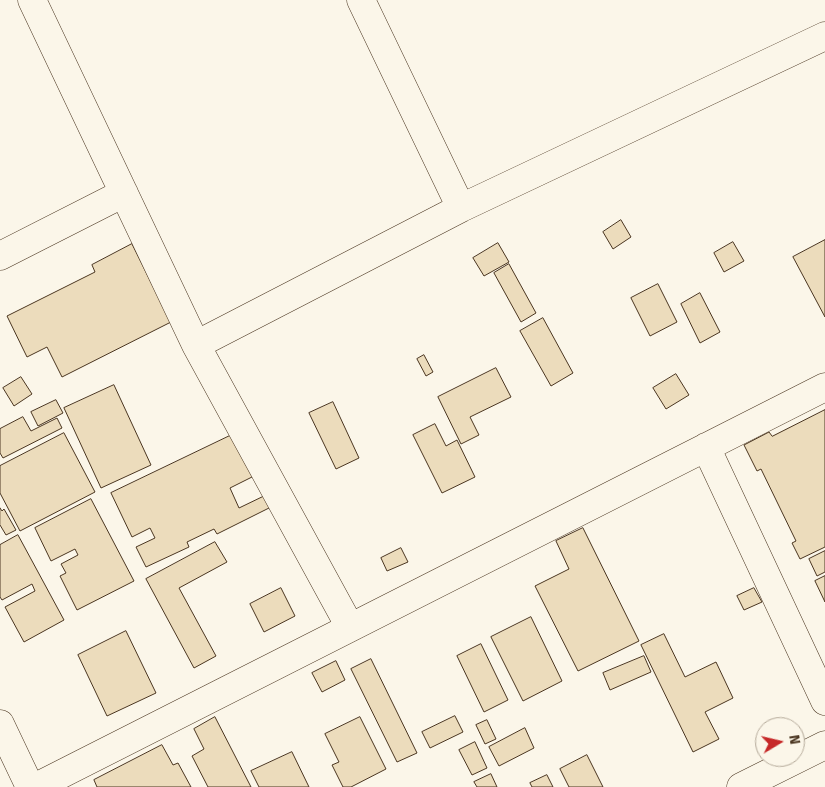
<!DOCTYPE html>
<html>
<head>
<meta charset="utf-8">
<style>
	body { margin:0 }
	#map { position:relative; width:825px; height:787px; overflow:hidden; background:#fbf6e9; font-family:"Fira Sans",sans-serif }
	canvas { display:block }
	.north { position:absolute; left:755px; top:717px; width:50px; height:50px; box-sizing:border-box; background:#fbf6e9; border:1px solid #b4a999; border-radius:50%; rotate:81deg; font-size:14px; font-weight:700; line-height:20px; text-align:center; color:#4a3520 }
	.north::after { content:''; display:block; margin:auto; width:18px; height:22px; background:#c62828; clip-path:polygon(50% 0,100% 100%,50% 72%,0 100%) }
</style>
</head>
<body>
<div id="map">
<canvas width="825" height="787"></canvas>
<div class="north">N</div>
</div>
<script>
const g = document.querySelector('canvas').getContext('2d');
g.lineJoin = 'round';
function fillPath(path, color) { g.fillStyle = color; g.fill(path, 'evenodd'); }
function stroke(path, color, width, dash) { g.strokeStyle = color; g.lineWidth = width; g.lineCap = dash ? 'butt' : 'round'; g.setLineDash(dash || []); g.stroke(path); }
const building = new Path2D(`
	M 621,220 L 631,237 L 613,249 L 603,232 Z
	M 825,240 L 825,317 L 793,257 Z
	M 733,242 L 744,261 L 724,272 L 714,253 Z
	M 498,243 L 509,262 L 484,276 L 473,258 Z
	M 132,244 L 171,322 L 62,377 L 47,347 L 27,357 L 7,316 L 95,272 L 92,265 Z
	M 509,264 L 536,313 L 521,322 L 494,273 Z
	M 658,284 L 677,322 L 650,336 L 631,298 Z
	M 700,293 L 720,332 L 700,343 L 681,304 Z
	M 543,318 L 573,373 L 551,386 L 520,331 Z
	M 424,355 L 433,372 L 426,376 L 417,359 Z
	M 496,368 L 511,397 L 470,417 L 479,435 L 461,444 L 438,397 Z
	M 676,374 L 689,395 L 666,409 L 653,388 Z
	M 21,377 L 32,394 L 14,406 L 3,388 Z
	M 114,385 L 151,465 L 101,488 L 64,408 Z
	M 56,400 L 63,413 L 38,426 L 31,412 Z
	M 333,402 L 359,458 L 336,469 L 309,413 Z
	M 825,410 L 825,547 L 800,559 L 792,543 L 796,541 L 761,469 L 757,471 L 744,445 L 769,432 L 772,436 Z
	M 23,417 L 31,431 L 57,418 L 62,428 L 3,458 L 0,453 L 0,429 Z
	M 435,424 L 446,446 L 457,440 L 475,477 L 442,493 L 413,435 Z
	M 238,432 L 258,474 L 230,488 L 239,508 L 268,494 L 273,506 L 217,534 L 214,529 L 187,542 L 189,547 L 146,567 L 136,547 L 155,538 L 150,528 L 132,537 L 111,493 Z
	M 64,433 L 95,492 L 20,531 L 0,493 L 0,466 Z
	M 91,499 L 134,581 L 77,610 L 60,576 L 66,573 L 61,564 L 78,555 L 75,549 L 51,561 L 35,528 Z
	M 0,508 L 2,511 L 4,509 L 16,530 L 6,535 L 0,525 Z
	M 583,528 L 639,641 L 578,671 L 535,586 L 569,569 L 556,541 Z
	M 18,535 L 64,620 L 24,642 L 5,607 L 35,591 L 32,584 L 2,600 L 0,597 L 0,545 Z
	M 215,542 L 227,562 L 179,588 L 216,656 L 194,668 L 146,579 Z
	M 401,548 L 408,562 L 387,571 L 381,558 Z
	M 825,551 L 825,572 L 817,576 L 809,559 Z
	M 825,576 L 825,602 L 815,581 Z
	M 281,588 L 295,616 L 264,632 L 250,604 Z
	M 754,588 L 762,602 L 744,610 L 737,596 Z
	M 531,617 L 562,681 L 523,701 L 491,637 Z
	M 126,631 L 156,693 L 107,716 L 78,655 Z
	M 664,634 L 685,677 L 716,662 L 733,698 L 705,712 L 719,739 L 693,752 L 641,645 Z
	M 481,644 L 508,700 L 484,712 L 457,656 Z
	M 644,656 L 651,672 L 610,690 L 603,673 Z
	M 371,659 L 417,753 L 397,762 L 351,669 Z
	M 336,661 L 345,680 L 322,692 L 312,673 Z
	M 455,716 L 463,732 L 430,748 L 422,732 Z
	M 215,717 L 251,787 L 208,787 L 192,756 L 204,749 L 194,729 Z
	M 360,717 L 386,769 L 351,787 L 343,787 L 332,765 L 339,762 L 325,734 Z
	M 487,720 L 496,739 L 485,744 L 476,725 Z
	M 525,728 L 534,748 L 499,766 L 489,747 Z
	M 475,742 L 487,768 L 472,775 L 459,750 Z
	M 162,745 L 173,765 L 178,763 L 191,787 L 97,787 L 94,780 Z
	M 292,752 L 309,787 L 259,787 L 251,771 Z
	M 587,755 L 603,787 L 569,787 L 560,769 Z
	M 491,774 L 497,787 L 477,787 L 474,782 Z
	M 547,775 L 553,787 L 532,787 L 530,783 Z`);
const minor = new Path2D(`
	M 32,0 L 196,345 L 350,627
	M 361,0 L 461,208
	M 0,256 L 124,193
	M 196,345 L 461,208 L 825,36
	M 706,447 L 825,701
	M 0,724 L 30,787
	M 36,787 L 825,387
	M 741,787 L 825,745`);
fillPath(building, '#ecdcbc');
stroke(building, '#4a3520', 1);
stroke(minor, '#4a3520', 29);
stroke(minor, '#fbf6e9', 28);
</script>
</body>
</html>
